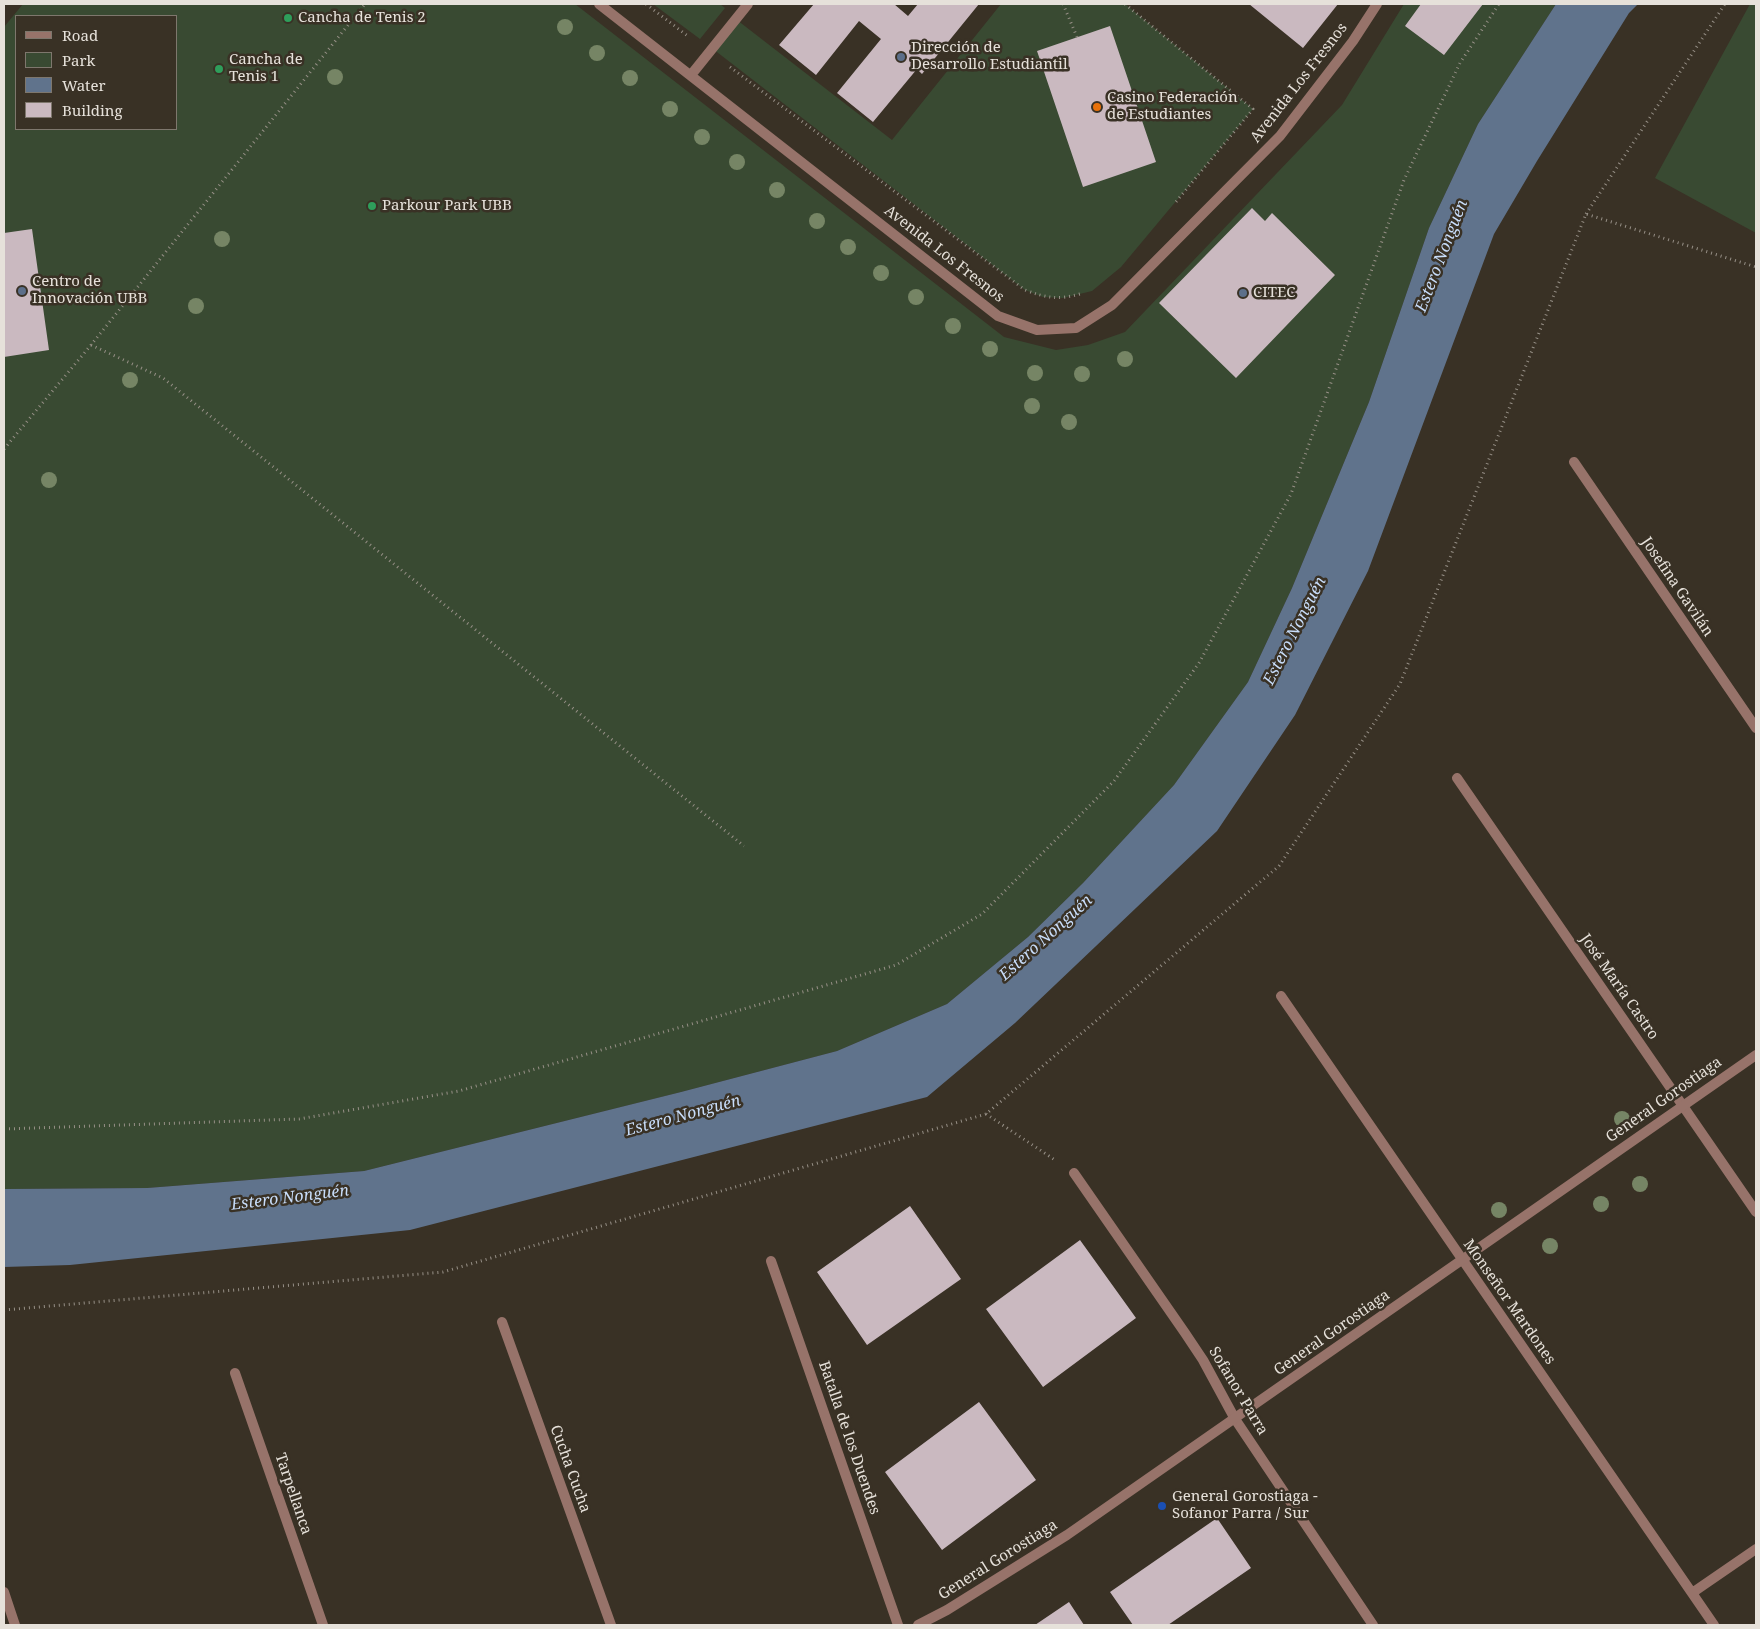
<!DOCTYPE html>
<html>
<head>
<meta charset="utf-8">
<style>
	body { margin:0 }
	#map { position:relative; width:1760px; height:1629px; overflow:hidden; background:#393125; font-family:"Noto Serif",serif }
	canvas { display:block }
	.frame { position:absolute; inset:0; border:5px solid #e6e1da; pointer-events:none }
	.legend { position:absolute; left:15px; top:15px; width:162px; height:115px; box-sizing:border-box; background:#393125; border:1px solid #7e776d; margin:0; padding:6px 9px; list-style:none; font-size:15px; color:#e6e1da }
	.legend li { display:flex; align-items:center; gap:10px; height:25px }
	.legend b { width:25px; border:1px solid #7e776d }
</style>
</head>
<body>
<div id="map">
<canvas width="1760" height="1629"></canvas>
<div class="frame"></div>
<ul class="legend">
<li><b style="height:6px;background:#97736a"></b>Road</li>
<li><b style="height:14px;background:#394a32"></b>Park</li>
<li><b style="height:14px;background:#60738c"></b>Water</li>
<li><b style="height:14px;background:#cab9c0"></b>Building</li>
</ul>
</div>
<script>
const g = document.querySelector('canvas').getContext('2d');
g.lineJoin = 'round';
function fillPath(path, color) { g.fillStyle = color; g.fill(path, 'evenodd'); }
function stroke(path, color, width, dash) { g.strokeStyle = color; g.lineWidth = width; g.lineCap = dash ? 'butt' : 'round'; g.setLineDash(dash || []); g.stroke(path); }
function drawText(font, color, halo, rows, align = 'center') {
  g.font = font + ' "Noto Serif",serif'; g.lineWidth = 5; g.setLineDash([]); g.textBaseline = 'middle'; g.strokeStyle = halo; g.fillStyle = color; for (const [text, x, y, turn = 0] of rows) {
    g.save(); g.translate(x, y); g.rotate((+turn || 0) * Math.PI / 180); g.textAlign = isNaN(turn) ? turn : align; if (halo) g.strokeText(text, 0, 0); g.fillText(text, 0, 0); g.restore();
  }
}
const green = new Path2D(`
	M 23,4 L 575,4 L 1004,337 L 1056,350 L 1088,345 L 1125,332 L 1342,105 L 1404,4 L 1556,4 L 1478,124 L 1429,228 L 1369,402 L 1292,588 L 1248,682 L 1174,785 L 1083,883 L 1028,937 L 947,1004 L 837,1051 L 681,1092 L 364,1171 L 147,1188 L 4,1189 L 4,27 ZM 16,16 L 176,16 L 176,129 L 16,129 Z
	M 653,4 L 720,4 L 725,8 L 700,39 Z
	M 1001,4 L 1125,4 L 1253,109 L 1121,267 L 1092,291 L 1063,298 L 1043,297 L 1025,290 L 713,49 L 737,20 L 892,140 Z
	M 1750,4 L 1756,4 L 1756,233 L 1655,178 Z`);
const water = new Path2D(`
	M 1556,4 L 1638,4 L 1629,13 L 1537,161 L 1494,234 L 1368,571 L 1295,715 L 1217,831 L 1015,1023 L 927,1097 L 410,1230 L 70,1265 L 4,1267 L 4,1189 L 147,1188 L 364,1171 L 681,1092 L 837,1051 L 947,1004 L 1028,937 L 1083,883 L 1174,785 L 1248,682 L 1292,588 L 1369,402 L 1429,228 L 1478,124 Z`);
const building = new Path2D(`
	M 814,4 L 894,4 L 908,16 L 918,4 L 979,4 L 922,74 L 917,69 L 873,122 L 837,93 L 881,39 L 859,21 L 816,75 L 779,45 Z
	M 1249,4 L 1338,4 L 1303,48 Z
	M 1421,4 L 1483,4 L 1444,55 L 1405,26 Z
	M 1110,26 L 1156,162 L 1083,187 L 1037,51 Z
	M 1252,208 L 1265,221 L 1272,213 L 1335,275 L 1236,378 L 1159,303 Z
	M 32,229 L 49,350 L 4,357 L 4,233 Z
	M 910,1206 L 961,1279 L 867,1345 L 817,1272 Z
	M 1080,1240 L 1136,1318 L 1043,1387 L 986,1309 Z
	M 979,1402 L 1036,1480 L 942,1550 L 885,1472 Z
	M 1217,1518 L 1251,1568 L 1168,1625 L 1133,1625 L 1110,1592 Z
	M 1069,1602 L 1084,1625 L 1035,1625 Z`);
const path = new Path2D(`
	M 646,4 L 689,37
	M 1063,4 L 1077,37
	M 1125,4 L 1253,109 L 1175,203
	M 730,67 L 1025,290 C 1046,298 1058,300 1080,294
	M 1586,214 L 1725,4
	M 91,345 L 163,378 L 744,846
	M 4,449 L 91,345 L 365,4
	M 986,1114 L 1055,1160
	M 4,1129 L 299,1119 L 459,1091 L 896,965 L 982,914 L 1114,781 L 1199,663 L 1291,494 L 1404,180 L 1460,63 L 1499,4
	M 4,1310 L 443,1272 L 986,1114 L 1279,866 L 1400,684 L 1586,214 L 1756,267`);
const service = new Path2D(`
	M 599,4 L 998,316 L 1037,330 L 1076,328 L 1112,305 L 1280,136 L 1353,41 L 1377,4
	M 691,75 L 748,4`);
const minor = new Path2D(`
	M 1574,462 L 1756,728
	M 1457,778 L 1756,1212
	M 1281,996 L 1714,1625
	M 1074,1173 L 1185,1333 L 1203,1360 L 1235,1419 L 1373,1625
	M 771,1261 L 898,1625
	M 502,1322 L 611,1625
	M 235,1373 L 323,1625
	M 4,1592 L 15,1625
	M 1692,1593 L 1756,1549`);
const tertiary = new Path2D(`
	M 918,1625 L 947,1610 L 1067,1535 L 1756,1055`);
const trees = [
	[565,27],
	[597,53],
	[335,77],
	[630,78],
	[670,109],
	[702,137],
	[737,162],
	[777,190],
	[817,221],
	[222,239],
	[848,247],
	[881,273],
	[916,297],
	[196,306],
	[953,326],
	[990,349],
	[1125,359],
	[1035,373],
	[1082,374],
	[130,380],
	[1032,406],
	[1069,422],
	[49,480],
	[1622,1119],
	[1640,1184],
	[1601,1204],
	[1499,1210],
	[1550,1246]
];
const markers = [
	[288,18,5,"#2e9e5b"],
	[901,57,5,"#5c6f8a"],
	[219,69,5,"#2e9e5b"],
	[1097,107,5,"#e8710a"],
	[372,206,5,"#2e9e5b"],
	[22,291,5,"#5c6f8a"],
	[1243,293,5,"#5c6f8a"],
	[1162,1506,5,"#1a4fb4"]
];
const poiNames = [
	["Cancha de Tenis 2",298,18],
	["Dirección de",911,48],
	["Desarrollo Estudiantil",911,65],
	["Cancha de",229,60],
	["Tenis 1",229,77],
	["Casino Federación",1107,98],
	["de Estudiantes",1107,115],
	["Parkour Park UBB",382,206],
	["Centro de",32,282],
	["Innovación UBB",32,299],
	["CITEC",1253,293],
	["General Gorostiaga -",1172,1497],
	["Sofanor Parra / Sur",1172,1514]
];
const streetNames = [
	["Avenida Los Fresnos",1299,83,-52],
	["Avenida Los Fresnos",944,254,38],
	["Josefina Gavilán",1677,587,56],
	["José María Castro",1619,987,55],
	["General Gorostiaga",1664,1100,-35],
	["Monseñor Mardones",1509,1302,55],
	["General Gorostiaga",1332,1333,-35],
	["Sofanor Parra",1238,1391,59],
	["Batalla de los Duendes",849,1438,71],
	["Cucha Cucha",570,1469,70],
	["Tarpellanca",293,1494,71],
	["General Gorostiaga",998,1560,-32]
];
const waterNames = [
	["Estero Nonguén",1442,256,-69],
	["Estero Nonguén",1295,631,-63],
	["Estero Nonguén",1046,938,-42],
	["Estero Nonguén",683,1116,-15],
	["Estero Nonguén",290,1198,-7]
];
fillPath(green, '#394a32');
fillPath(water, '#60738c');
fillPath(building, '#cab9c0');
stroke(path, '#979087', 3, [1, 4]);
stroke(service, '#97736a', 10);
stroke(minor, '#97736a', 10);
stroke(tertiary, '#97736a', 10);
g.fillStyle = '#768565';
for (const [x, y] of trees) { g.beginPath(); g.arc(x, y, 8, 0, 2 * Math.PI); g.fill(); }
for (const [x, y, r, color] of markers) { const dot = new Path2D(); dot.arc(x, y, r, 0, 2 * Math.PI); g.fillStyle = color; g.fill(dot); stroke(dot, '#393125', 2); }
drawText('15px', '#e6e1da', '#393125', poiNames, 'left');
drawText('15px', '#e6e1da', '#393125', streetNames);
drawText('italic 16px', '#c8ddfa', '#393125', waterNames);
</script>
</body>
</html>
